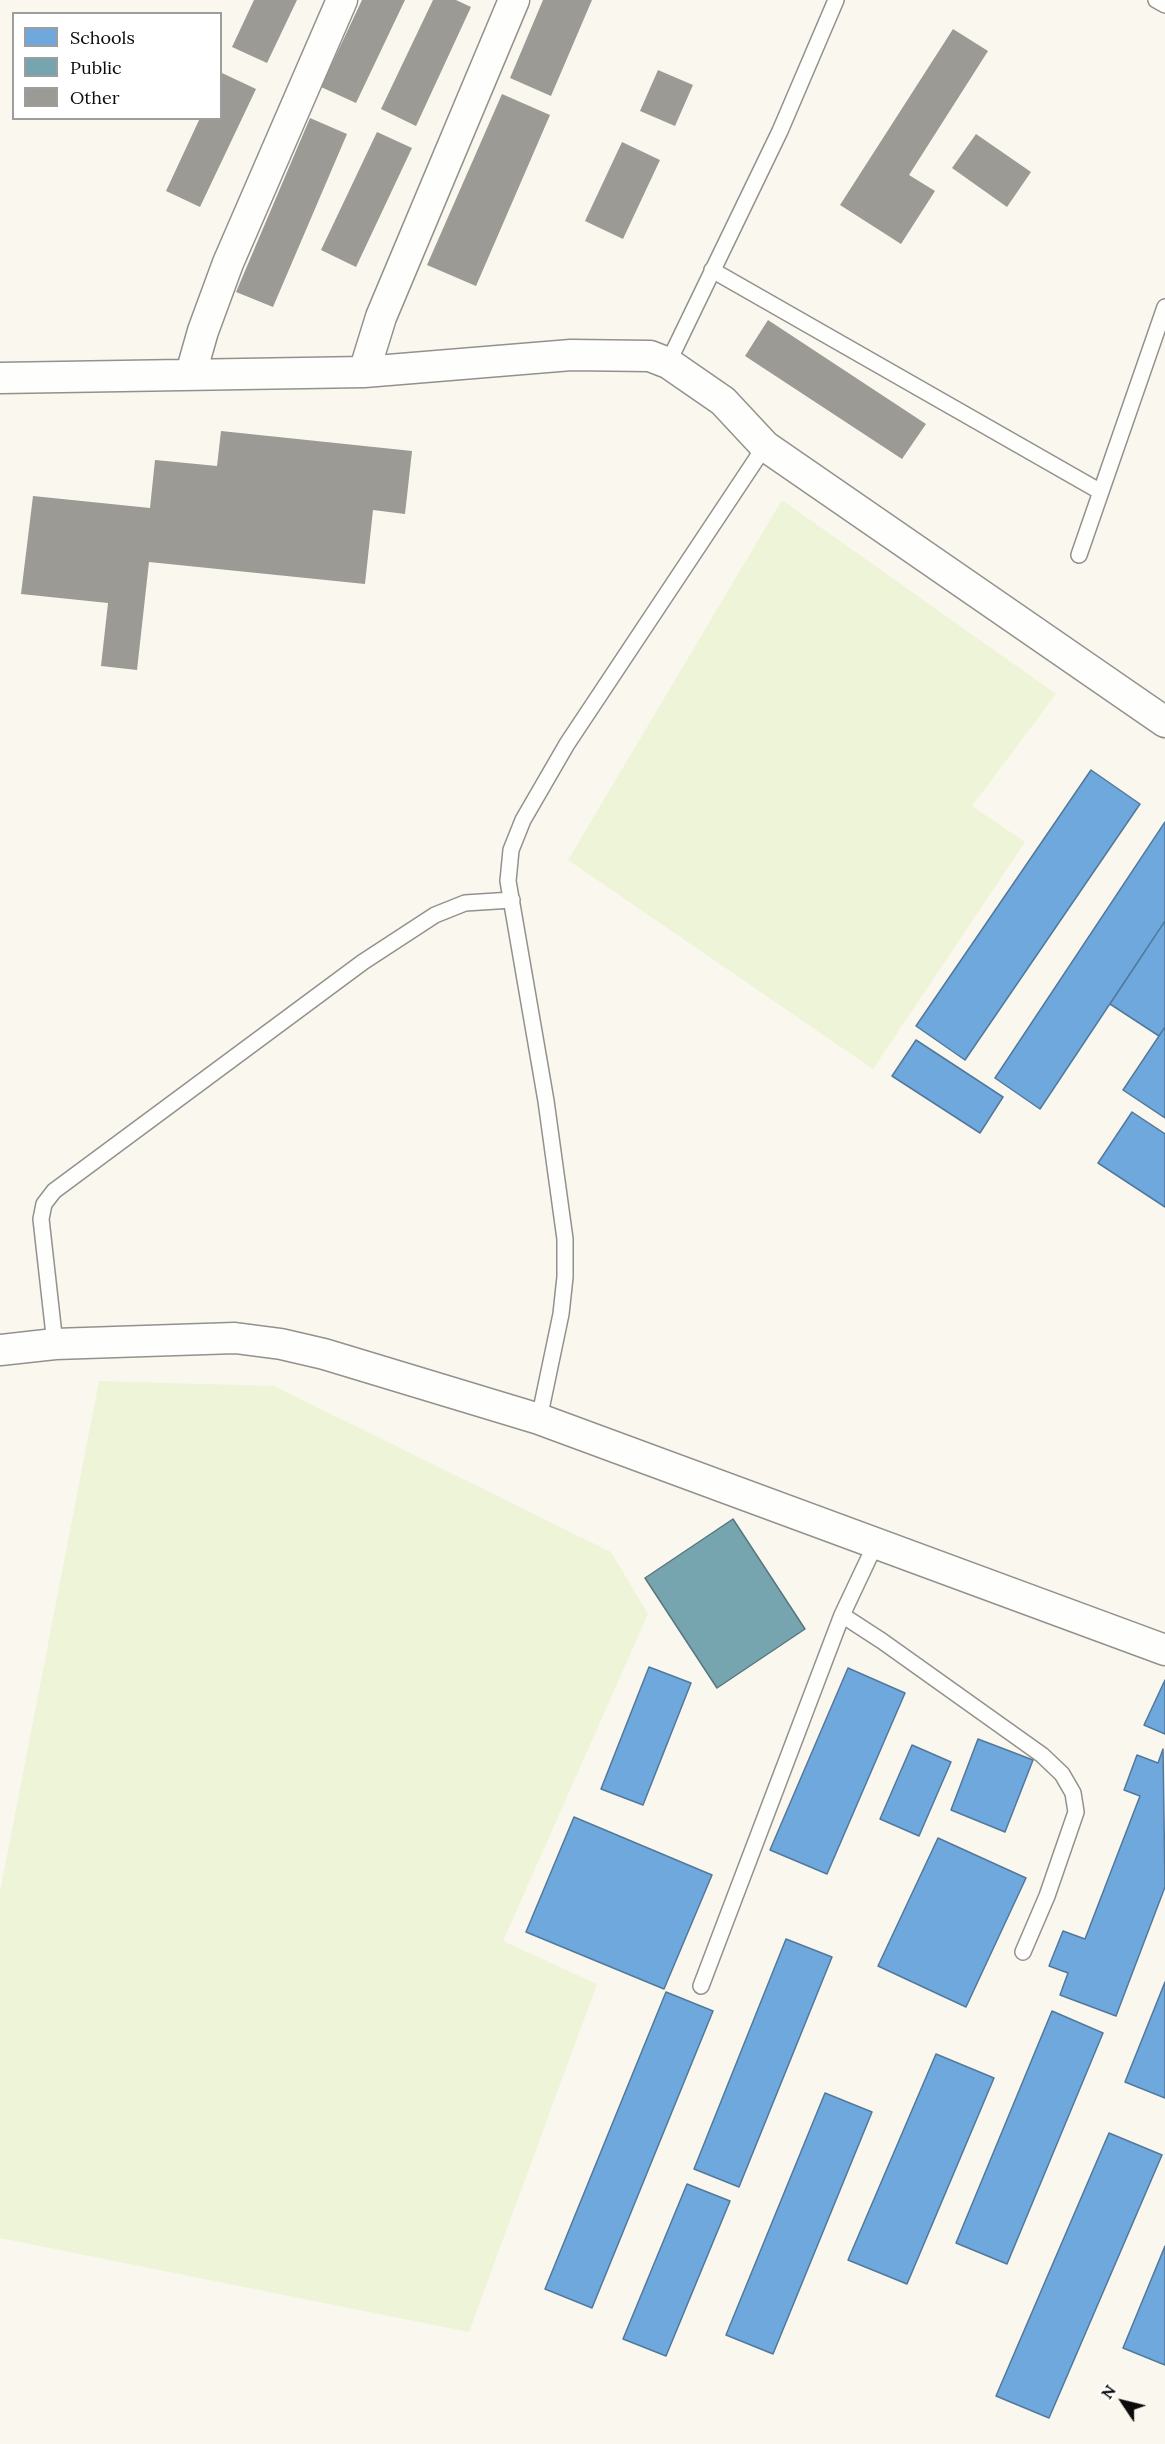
<!DOCTYPE html>
<html>
<head>
<meta charset="utf-8">
<style>
	body { margin:0 }
	#map { position:relative; width:1165px; height:2444px; overflow:hidden; background:#faf7ee; font-family:Lora,serif }
	canvas { display:block }
	.legend { position:absolute; left:12px; top:12px; width:210px; height:108px; box-sizing:border-box; background:#fff; border:2px solid #9d9d9d; margin:0; padding:8px 10px; list-style:none; font-size:18px; color:#0b0b0b }
	.legend li { display:flex; align-items:center; gap:12px; height:30px }
	.legend b { width:30px; border:2px solid #9d9d9d }
	.north { position:absolute; left:1093px; top:2372px; width:60px; height:60px; -webkit-text-stroke:4px #fff; paint-order:stroke; rotate:305deg; font-size:16px; font-weight:700; line-height:24px; text-align:center; color:#0b0b0b }
	.north::after { content:''; display:block; margin:auto; width:21px; height:27px; background:#0b0b0b; clip-path:polygon(50% 0,100% 100%,50% 72%,0 100%) }
</style>
</head>
<body>
<div id="map">
<canvas width="1165" height="2444"></canvas>
<ul class="legend">
<li><b style="height:16px;background:#6fa8dc"></b>Schools</li>
<li><b style="height:16px;background:#76a5af"></b>Public</li>
<li><b style="height:16px;background:#9c9a94"></b>Other</li>
</ul>
<div class="north">N</div>
</div>
<script>
const g = document.querySelector('canvas').getContext('2d');
g.lineJoin = 'round';
function fillPath(path, color) { g.fillStyle = color; g.fill(path, 'evenodd'); }
function stroke(path, color, width, dash) { g.strokeStyle = color; g.lineWidth = width; g.lineCap = dash ? 'butt' : 'round'; g.setLineDash(dash || []); g.stroke(path); }
const pitch = new Path2D(`
	M 782,500 L 1056,694 L 972,806 L 1025,842 L 873,1069 L 568,860 Z
	M 99,1381 L 274,1386 L 611,1552 L 648,1614 L 503,1941 L 597,1984 L 469,2332 L 0,2238 L 0,1892 Z`);
const schools = new Path2D(`
	M 1091,770 L 1140,804 L 965,1060 L 916,1026 Z
	M 1165,822 L 1165,921 L 1040,1109 L 995,1078 Z
	M 1165,921 L 1165,1027 L 1159,1036 L 1110,1004 Z
	M 1165,1027 L 1165,1118 L 1123,1090 Z
	M 916,1040 L 1003,1097 L 980,1133 L 892,1076 Z
	M 1132,1112 L 1165,1134 L 1165,1207 L 1098,1163 Z
	M 649,1667 L 691,1683 L 643,1805 L 601,1789 Z
	M 848,1668 L 905,1693 L 827,1874 L 770,1850 Z
	M 1165,1680 L 1165,1734 L 1144,1725 Z
	M 978,1739 L 1033,1760 L 1005,1832 L 951,1810 Z
	M 912,1745 L 951,1762 L 919,1836 L 880,1819 Z
	M 1163,1749 L 1165,1887 L 1116,2016 L 1060,1995 L 1068,1973 L 1049,1966 L 1063,1931 L 1085,1939 L 1140,1796 L 1124,1790 L 1137,1755 L 1158,1763 Z
	M 574,1817 L 712,1875 L 664,1989 L 526,1932 Z
	M 938,1838 L 1026,1878 L 966,2007 L 878,1966 Z
	M 786,1939 L 832,1957 L 739,2187 L 694,2169 Z
	M 1165,1982 L 1165,2098 L 1125,2082 Z
	M 666,1992 L 713,2011 L 592,2308 L 545,2289 Z
	M 1052,2011 L 1103,2033 L 1007,2264 L 956,2243 Z
	M 936,2054 L 994,2078 L 907,2284 L 848,2260 Z
	M 825,2093 L 872,2112 L 773,2354 L 726,2335 Z
	M 1109,2133 L 1162,2155 L 1049,2418 L 996,2396 Z
	M 687,2184 L 730,2201 L 666,2356 L 623,2339 Z
	M 1165,2246 L 1165,2365 L 1123,2348 Z`);
const public = new Path2D(`
	M 733,1519 L 805,1629 L 717,1688 L 645,1578 Z`);
const building = new Path2D(`
	M 254,0 L 297,0 L 267,63 L 232,47 Z
	M 362,0 L 405,0 L 356,103 L 321,87 Z
	M 433,0 L 456,0 L 471,7 L 416,126 L 381,109 Z
	M 543,0 L 592,0 L 551,96 L 510,78 Z
	M 953,29 L 988,51 L 909,175 L 935,191 L 901,244 L 840,205 Z
	M 658,70 L 693,85 L 675,126 L 640,111 Z
	M 222,73 L 256,89 L 200,207 L 166,191 L 200,118 L 220,118 Z
	M 502,94 L 550,115 L 476,286 L 427,265 Z
	M 310,118 L 347,134 L 273,307 L 236,292 Z
	M 377,132 L 412,148 L 356,267 L 321,250 Z
	M 976,134 L 1031,172 L 1007,207 L 952,168 Z
	M 622,142 L 660,160 L 623,239 L 585,221 Z
	M 768,320 L 926,424 L 902,459 L 745,356 Z
	M 221,431 L 412,451 L 405,514 L 373,510 L 365,584 L 149,562 L 137,670 L 101,666 L 108,603 L 21,594 L 33,496 L 150,508 L 155,460 L 217,466 Z`);
const service = new Path2D(`
	M 1156,0 L 1165,5
	M 712,270 L 1101,492
	M 668,363 L 780,131 L 836,0
	M 1079,555 L 1165,307
	M 55,1344 L 41,1219 L 44,1204 L 54,1191 L 363,962 L 435,915 L 465,903 L 512,900
	M 539,1419 L 561,1314 L 565,1277 L 565,1239 L 546,1101 L 508,881 L 511,850 L 523,820 L 567,744 L 765,446
	M 842,1615 L 882,1641 L 1042,1755 L 1062,1774 L 1073,1793 L 1076,1812 L 1047,1896 L 1023,1952
	M 701,1986 L 842,1615 L 875,1545`);
const minor = new Path2D(`
	M 364,372 L 381,317 L 514,0
	M 191,373 L 203,331 L 228,263 L 342,0
	M 0,378 L 364,372 L 571,355 L 650,356 L 668,363 L 723,401 L 765,446 L 1165,722
	M 0,1350 L 55,1344 L 235,1338 L 281,1344 L 324,1354 L 539,1419 L 1165,1650`);
fillPath(pitch, '#eef4d7');
fillPath(schools, '#6fa8dc');
stroke(schools, '#51799d', 1.5);
fillPath(public, '#76a5af');
stroke(public, '#56777e', 1.5);
fillPath(building, '#9c9a94');
stroke(service, '#93918d', 18);
stroke(minor, '#93918d', 33);
stroke(service, '#fefefc', 15);
stroke(minor, '#fefefc', 30);
</script>
</body>
</html>
